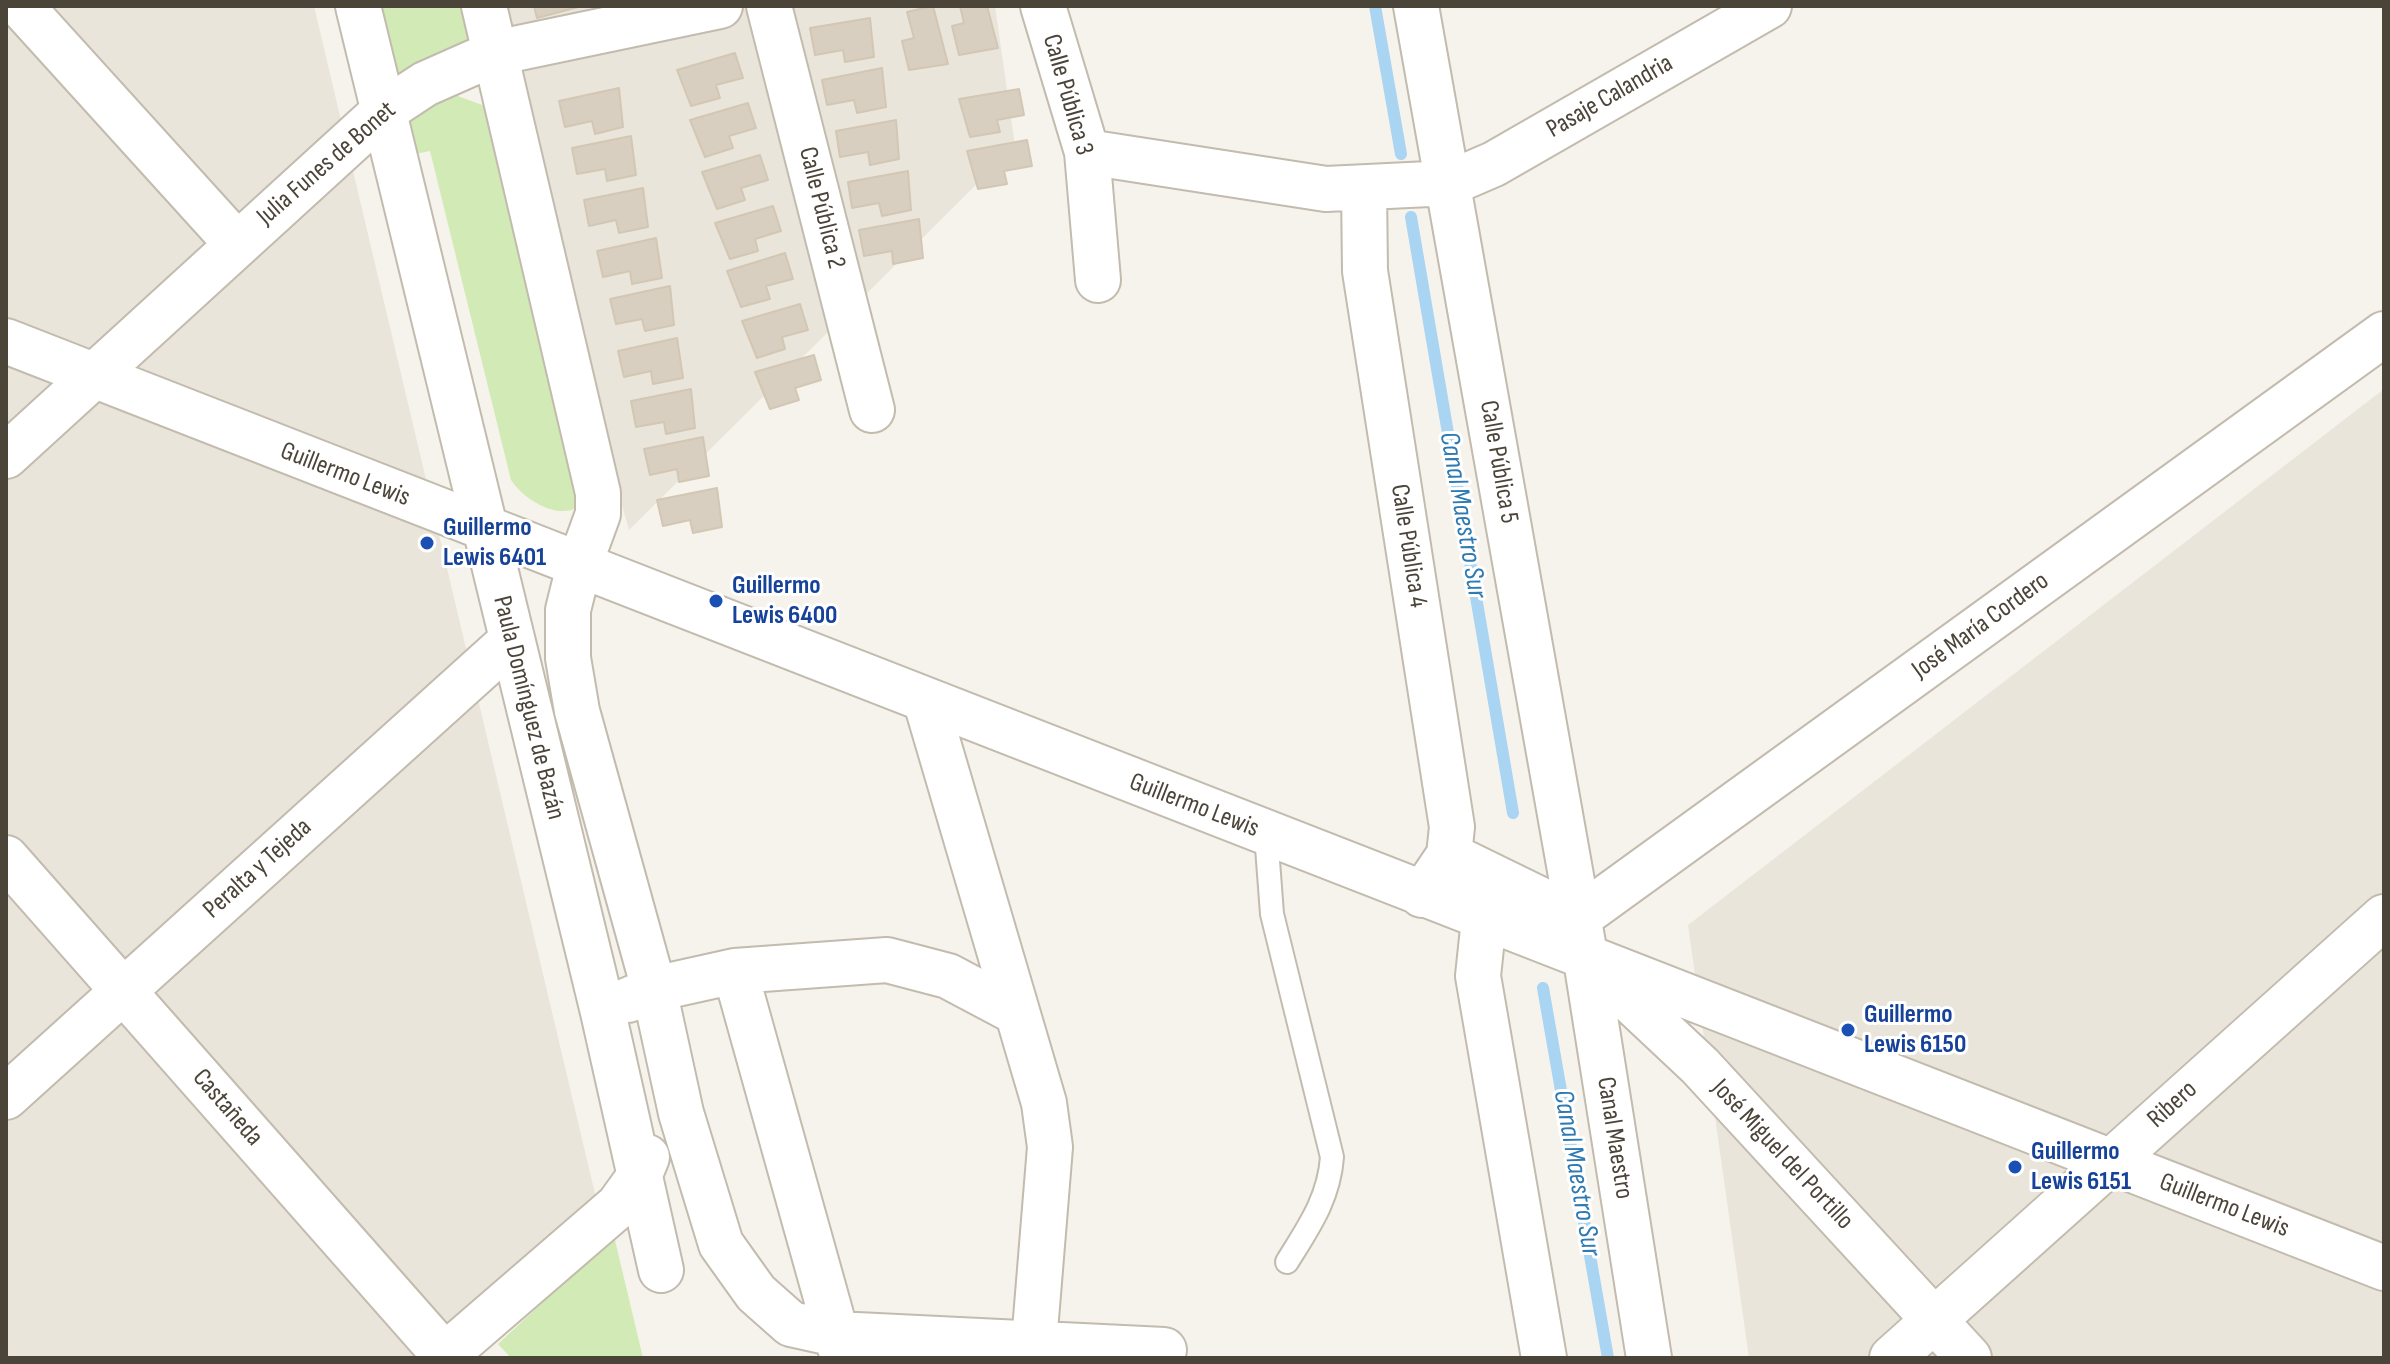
<!DOCTYPE html>
<html>
<head>
<meta charset="utf-8">
<style>
	body { margin:0 }
	#map { position:relative; width:2390px; height:1364px; overflow:hidden; background:#f6f3ec; font-family:"Sofia Sans Condensed",sans-serif }
	canvas { display:block }
	.frame { position:absolute; inset:0; border:8px solid #4b4439; pointer-events:none }
</style>
</head>
<body>
<div id="map">
<canvas width="2390" height="1364"></canvas>
<div class="frame"></div>
</div>
<script>
const g = document.querySelector('canvas').getContext('2d');
g.lineJoin = 'round';
function fillPath(path, color) { g.fillStyle = color; g.fill(path, 'evenodd'); }
function stroke(path, color, width, dash) { g.strokeStyle = color; g.lineWidth = width; g.lineCap = dash ? 'butt' : 'round'; g.setLineDash(dash || []); g.stroke(path); }
function drawText(font, color, halo, rows, align = 'center') {
  g.font = font + ' "Sofia Sans Condensed",sans-serif'; g.lineWidth = 6; g.setLineDash([]); g.textBaseline = 'middle'; g.strokeStyle = halo; g.fillStyle = color; for (const [text, x, y, turn = 0] of rows) {
    g.save(); g.translate(x, y); g.rotate((+turn || 0) * Math.PI / 180); g.textAlign = isNaN(turn) ? turn : align; if (halo) g.strokeText(text, 0, 0); g.fillText(text, 0, 0); g.restore();
  }
}
const residential = new Path2D(`
	M 6,6 L 314,6 L 596,1198 L 416,1358 L 6,1358 Z
	M 486,6 L 995,6 L 1015,146 L 629,530 L 495,53 Z
	M 2384,389 L 2384,1358 L 1749,1358 L 1688,925 Z`);
const green = new Path2D(`
	M 375,6 L 471,6 L 472,36 L 468,49 L 407,80 L 388,63 Z
	M 455,95 L 496,110 L 579,506 C 559,521 524,500 511,480 L 430,151 L 415,154 L 407,127 L 419,110 Z
	M 614,1236 L 643,1358 L 511,1358 L 498,1344 Z`);
const stream = new Path2D(`
	M 1375,6 L 1401,154
	M 1411,217 L 1513,813
	M 1543,988 L 1608,1358`);
const building = new Path2D(`
	M 534,6 L 582,6 L 537,18 Z
	M 933,6 L 948,64 L 909,70 L 902,41 L 914,38 L 907,12 Z
	M 960,6 L 987,6 L 998,48 L 959,55 L 952,26 L 964,23 Z
	M 870,18 L 874,57 L 845,62 L 843,50 L 815,55 L 810,28 Z
	M 735,53 L 743,78 L 716,85 L 720,98 L 691,106 L 677,70 Z
	M 882,68 L 886,107 L 857,113 L 854,100 L 827,105 L 822,80 Z
	M 619,88 L 623,127 L 595,134 L 592,121 L 565,127 L 559,101 Z
	M 1019,89 L 1024,115 L 997,120 L 1000,132 L 970,137 L 959,99 Z
	M 748,103 L 756,128 L 729,136 L 733,148 L 705,157 L 690,120 Z
	M 896,120 L 899,159 L 870,165 L 868,152 L 840,157 L 836,131 Z
	M 631,136 L 636,175 L 607,181 L 605,169 L 577,174 L 572,148 Z
	M 1027,140 L 1032,166 L 1004,171 L 1007,184 L 978,189 L 967,151 Z
	M 760,155 L 768,180 L 741,188 L 745,200 L 717,209 L 702,172 Z
	M 908,171 L 911,210 L 882,216 L 879,203 L 852,208 L 848,182 Z
	M 643,188 L 648,227 L 619,233 L 616,220 L 589,226 L 584,200 Z
	M 773,206 L 781,231 L 755,239 L 758,251 L 730,259 L 715,223 Z
	M 919,219 L 923,258 L 893,264 L 892,251 L 864,256 L 859,230 Z
	M 656,238 L 662,278 L 632,284 L 630,271 L 603,277 L 597,251 Z
	M 785,253 L 793,279 L 766,286 L 770,299 L 741,307 L 727,271 Z
	M 670,286 L 674,325 L 645,331 L 642,319 L 616,324 L 610,299 Z
	M 800,304 L 808,330 L 782,337 L 785,349 L 757,358 L 742,321 Z
	M 677,338 L 683,378 L 653,384 L 651,371 L 624,377 L 618,351 Z
	M 814,355 L 821,380 L 795,388 L 799,400 L 770,409 L 755,372 Z
	M 691,389 L 695,428 L 666,434 L 664,422 L 636,427 L 631,401 Z
	M 703,437 L 709,476 L 679,482 L 677,469 L 650,475 L 644,449 Z
	M 717,488 L 722,527 L 693,533 L 690,520 L 663,526 L 657,500 Z`);
const service = new Path2D(`
	M 1266,834 L 1272,914 L 1332,1157 C 1329,1199 1308,1228 1287,1262`);
const minor = new Path2D(`
	M 21,6 L 236,243
	M 358,6 L 603,1012 L 661,1270
	M 484,6 L 598,493 L 598,514 L 579,566 L 568,610 L 568,658 L 577,711 L 654,989 L 681,1113 L 721,1244 L 756,1293 L 791,1324 L 836,1334 L 1164,1350
	M 769,6 L 872,410
	M 1043,6 L 1087,152 L 1098,280
	M 1416,6 L 1586,960 L 1649,1358
	M 1087,152 L 1326,189 L 1450,183 L 1494,164 L 1769,6
	M 1364,189 L 1365,271 L 1452,827 L 1449,855 L 1422,895
	M 6,341 L 2384,1268
	M 6,456 L 384,111 L 425,84 L 495,53 L 720,6
	M 926,702 L 1044,1103 L 1050,1147 L 1034,1343
	M 1449,855 L 1578,918
	M 6,858 L 447,1358
	M 1578,918 L 2384,334
	M 1484,919 L 1478,976 L 1544,1358
	M 735,971 L 843,1358
	M 1603,975 L 1700,1066 L 1969,1358
	M 628,1000 L 654,989 L 735,971 L 887,960 L 948,976 L 1014,1011
	M 6,1097 L 511,641
	M 442,1358 L 618,1206 L 639,1177 L 647,1157
	M 1892,1358 L 2384,917`);
const markers = [
	[427,543,8,"#1a4fb4"],
	[716,601,8,"#1a4fb4"],
	[1848,1030,8,"#1a4fb4"],
	[2015,1167,8,"#1a4fb4"]
];
const streetNames = [
	["Calle Pública 3",1067,95,74],
	["Pasaje Calandria",1610,97,-30],
	["Julia Funes de Bonet",327,164,-41],
	["Calle Pública 2",821,208,76],
	["Calle Pública 5",1498,462,80],
	["Guillermo Lewis",345,475,21],
	["Calle Pública 4",1408,546,81],
	["José María Cordero",1981,626,-36],
	["Paula Domínguez de Bazán",528,708,76],
	["Guillermo Lewis",1194,806,21],
	["Peralta y Tejeda",258,869,-42],
	["Ribero",2173,1105,-42],
	["Castañeda",227,1108,49],
	["Canal Maestro",1614,1138,81],
	["José Miguel del Portillo",1782,1155,47],
	["Guillermo Lewis",2224,1206,21]
];
const transitNames = [
	["Guillermo",443,528],
	["Lewis 6401",443,558],
	["Guillermo",732,586],
	["Lewis 6400",732,616],
	["Guillermo",1864,1015],
	["Lewis 6150",1864,1045],
	["Guillermo",2031,1152],
	["Lewis 6151",2031,1182]
];
const waterNames = [
	["Canal Maestro Sur",1462,515,80],
	["Canal Maestro Sur",1576,1173,80]
];
fillPath(residential, '#eae5da');
fillPath(green, '#d2eab5');
stroke(stream, '#a9d4f2', 12);
fillPath(building, '#d8cfc1');
stroke(building, '#d3c7b4', 2);
stroke(service, '#c2bbae', 26);
stroke(minor, '#c2bbae', 48);
stroke(service, '#fff', 22);
stroke(minor, '#fff', 44);
for (const [x, y, r, color] of markers) { const dot = new Path2D(); dot.arc(x, y, r, 0, 2 * Math.PI); g.fillStyle = color; g.fill(dot); stroke(dot, '#fff', 3); }
drawText('26px', '#4b4439', '#fff', streetNames);
drawText('bold 26px', '#164399', '#fff', transitNames, 'left');
drawText('italic 28px', '#2e7ab2', '#fff', waterNames);
</script>
</body>
</html>
